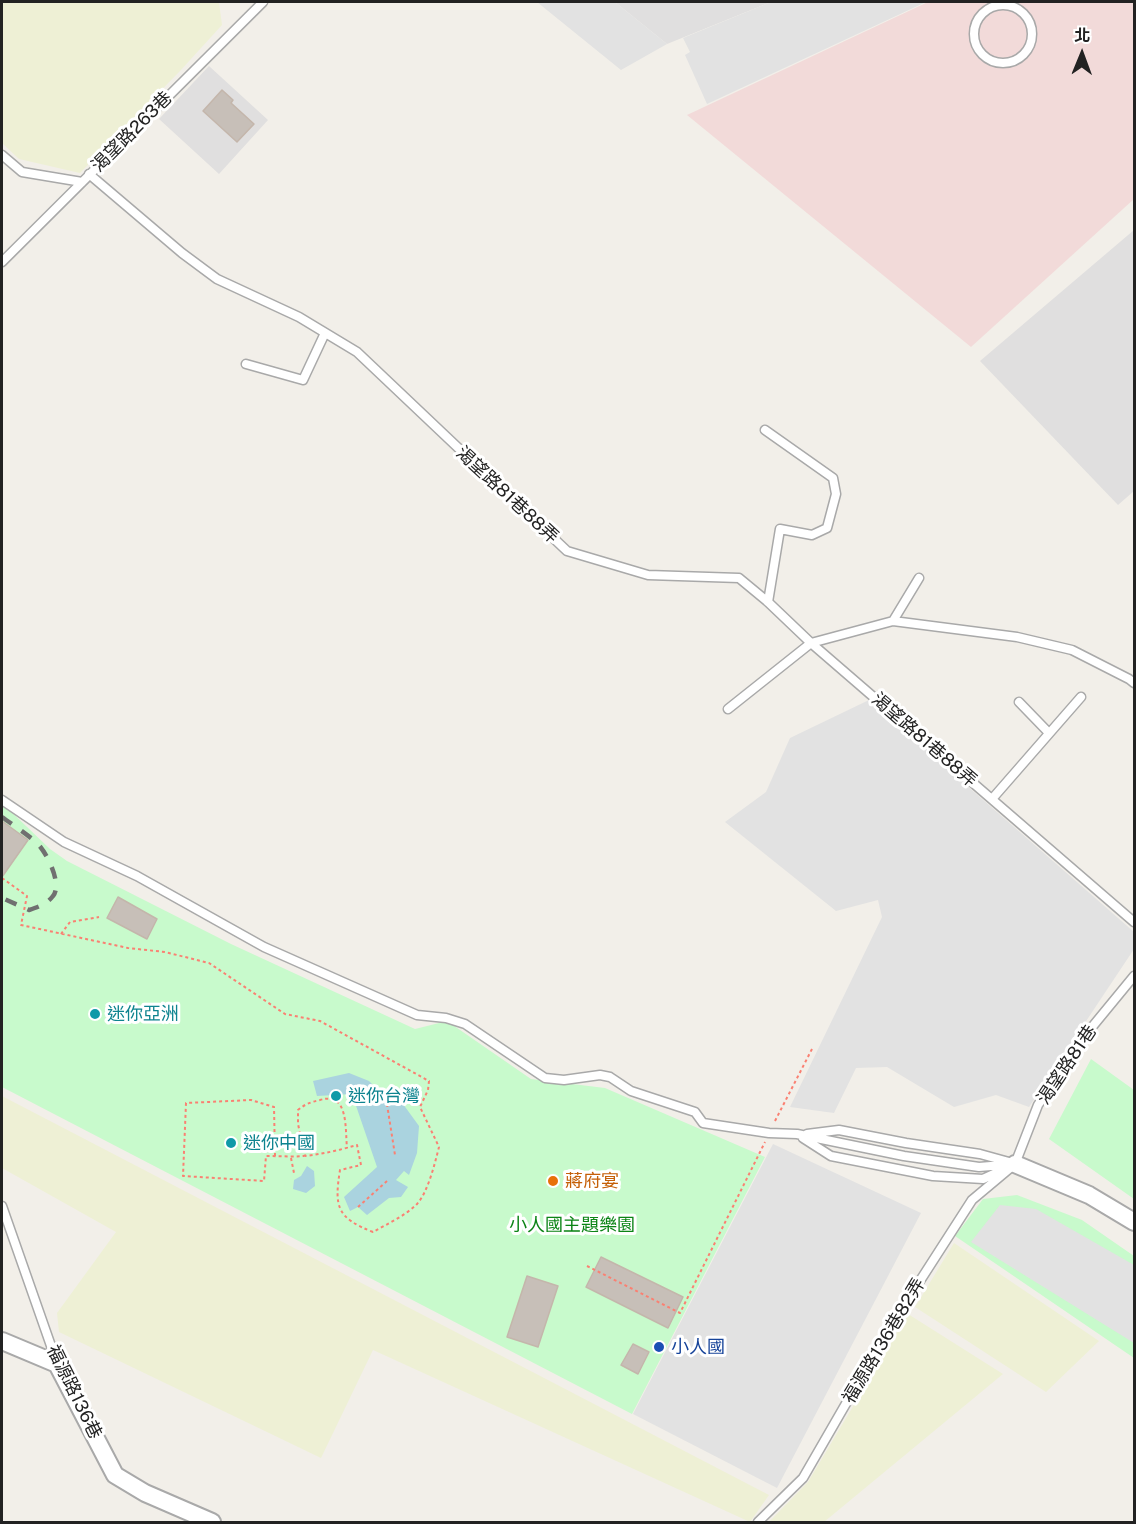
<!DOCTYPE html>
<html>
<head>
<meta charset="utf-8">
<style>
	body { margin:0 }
	#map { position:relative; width:1136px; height:1524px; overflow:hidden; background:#f2efe9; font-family:"Public Sans","Noto Sans TC",sans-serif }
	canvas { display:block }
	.frame { position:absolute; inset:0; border:3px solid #222; pointer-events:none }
	.north { position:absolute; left:1052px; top:24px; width:60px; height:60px; -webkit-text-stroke:4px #fff; paint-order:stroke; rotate:1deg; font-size:16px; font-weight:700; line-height:24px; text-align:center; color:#222 }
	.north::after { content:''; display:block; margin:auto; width:21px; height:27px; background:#222; clip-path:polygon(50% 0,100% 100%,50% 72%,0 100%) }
</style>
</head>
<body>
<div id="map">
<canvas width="1136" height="1524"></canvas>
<div class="frame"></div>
<div class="north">北</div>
</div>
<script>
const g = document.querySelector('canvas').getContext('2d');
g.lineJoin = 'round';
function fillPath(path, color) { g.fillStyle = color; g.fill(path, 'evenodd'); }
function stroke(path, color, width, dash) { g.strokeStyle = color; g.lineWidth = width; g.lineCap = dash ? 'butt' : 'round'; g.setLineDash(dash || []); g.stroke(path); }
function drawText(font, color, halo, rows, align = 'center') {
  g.font = font + ' "Public Sans","Noto Sans TC",sans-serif'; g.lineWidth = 6; g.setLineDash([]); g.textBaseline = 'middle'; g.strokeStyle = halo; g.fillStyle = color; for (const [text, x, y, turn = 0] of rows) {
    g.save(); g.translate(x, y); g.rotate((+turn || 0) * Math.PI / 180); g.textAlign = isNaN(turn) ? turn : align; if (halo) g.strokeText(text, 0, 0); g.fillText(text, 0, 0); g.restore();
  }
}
const residential = new Path2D(`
	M 615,2 L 771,2 L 667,44 Z
	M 209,66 L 268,120 L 219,174 L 159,119 Z
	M 1134,230 L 1134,491 L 1118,505 L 980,361 Z`);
const commercial = new Path2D(`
	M 928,2 L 1134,2 L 1134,199 L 971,347 L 687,115 Z`);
const farmland = new Path2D(`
	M 2,2 L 219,2 L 222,25 L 180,71 L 80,173 L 19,159 L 2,143 Z
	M 2,1096 L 769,1495 L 750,1522 L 373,1350 L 321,1458 L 59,1332 L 57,1313 L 116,1232 L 2,1168 Z
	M 954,1243 L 1099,1341 L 1046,1392 L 915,1307 Z
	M 908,1314 L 1003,1374 L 824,1522 L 769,1522 L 808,1482 Z`);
const park = new Path2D(`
	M 2,803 L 50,849 L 67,861 L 231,944 L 415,1029 L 447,1021 L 531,1079 L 605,1088 L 765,1157 L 632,1414 L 2,1087 Z
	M 1091,1059 L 1134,1090 L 1134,1199 L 1049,1139 Z
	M 1017,1195 L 1082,1220 L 1134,1256 L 1134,1358 L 955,1236 L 983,1199 Z`);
const parking = new Path2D(`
	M 537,2 L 615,2 L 667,44 L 621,70 Z
	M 771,2 L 926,2 L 707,104 L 685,55 L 690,52 L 683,38 Z
	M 869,700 L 1134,932 L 1134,949 L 1029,1107 L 996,1095 L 954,1107 L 887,1067 L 856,1068 L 834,1113 L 790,1107 L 882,917 L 878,900 L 836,911 L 725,822 L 766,792 L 790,738 Z
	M 773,1144 L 921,1213 L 777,1488 L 633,1414 Z
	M 1000,1205 L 1036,1209 L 1134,1265 L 1134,1343 L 971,1242 Z`);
const water = new Path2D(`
	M 349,1073 L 369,1081 L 386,1098 L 395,1093 L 419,1126 L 417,1153 L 409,1175 L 404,1171 L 396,1180 L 408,1187 L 401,1197 L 389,1198 L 367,1215 L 358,1207 L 350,1211 L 344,1197 L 377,1167 L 352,1094 L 317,1096 L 313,1081 Z
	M 307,1166 L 314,1171 L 315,1186 L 306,1193 L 293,1189 L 294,1180 L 301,1176 Z`);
const building = new Path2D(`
	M 222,90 L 233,100 L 231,103 L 254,124 L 237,142 L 203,111 Z
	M 2,821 L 28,840 L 2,877 Z
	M 118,897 L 157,919 L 147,939 L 107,918 Z
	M 601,1257 L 683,1297 L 668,1328 L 586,1287 Z
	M 527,1276 L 558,1286 L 538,1347 L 507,1337 Z
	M 633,1344 L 649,1352 L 638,1374 L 621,1365 Z`);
const path = new Path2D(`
	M 2,878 L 27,896 L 21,925 L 128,948 L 165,952 L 209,963 L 285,1014 L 320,1021 L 429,1081 L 428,1090 L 420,1107 L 439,1147 C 435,1163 428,1192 417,1204 C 405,1216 387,1224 373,1232 C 337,1218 334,1207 340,1170 L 361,1165 L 357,1145 C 340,1150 323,1154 305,1156 L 298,1124 L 298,1110 C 305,1104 311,1102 320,1100 C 349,1091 345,1129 347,1148
	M 61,934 L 70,922 L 99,917
	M 386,1098 L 395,1155
	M 775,1121 L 812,1049
	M 275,1156 L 274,1107 L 251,1100 L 186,1103 L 183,1176 L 264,1181 L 266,1156 C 279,1156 292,1157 304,1156
	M 291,1158 L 294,1173
	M 358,1207 L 387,1181
	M 587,1266 L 680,1313 L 765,1142`);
const service = new Path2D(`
	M974 34a29 29 0 1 1 58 0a29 29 0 1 1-58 0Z
	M 2,155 L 22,172 L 82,182
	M 89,174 L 182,253 L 217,279 L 299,317 L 357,352 L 567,551 L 648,575 L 739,578 L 768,602 L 811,643 L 1134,922
	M 2,262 L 263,2
	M 246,364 L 303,380 L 325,333
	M 765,430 L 833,478 L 836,494 L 827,528 L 812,535 L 780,529 L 768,602
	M 893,621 L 919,578
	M 1019,702 L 1049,733
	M 728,709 L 811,643 L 893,621 L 1017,637 L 1072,650 L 1129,679 L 1134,683
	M 992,799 L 1081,697
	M 2,800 L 64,842 L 137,876 L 264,947 L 417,1015 L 446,1018 L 465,1024 L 545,1078 L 564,1080 L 600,1075 L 610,1077 L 631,1091 L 695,1112 L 703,1123 L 769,1133 L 797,1134 L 904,1156 L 979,1167 L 1015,1164
	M 807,1134 L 839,1130 L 906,1143 L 980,1154 L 1009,1162
	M 803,1138 L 831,1156 L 933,1176 L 983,1179 L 1005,1169
	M 2,1206 L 57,1363
	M 758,1522 L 803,1478 L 889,1329 L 972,1200 L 1015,1164 L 1038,1105 L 1083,1038 L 1134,976`);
const minor = new Path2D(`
	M 1015,1164 L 1089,1195 L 1134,1222
	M 2,1341 L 57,1364 L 115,1475 L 145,1493 L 212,1522`);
const rail = new Path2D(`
	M 2,817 C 13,825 25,833 36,842 C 46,851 63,884 53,896 C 47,904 38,907 29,910 L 2,898`);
const markers = [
	[95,1014,6,"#0f9aa8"],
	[336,1096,6,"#0f9aa8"],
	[231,1143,6,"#0f9aa8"],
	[553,1181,6,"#e8710a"],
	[659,1347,6,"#1a4fb4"]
];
const streetNames = [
	["渴望路263巷",132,132,-45],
	["渴望路81巷88弄",507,495,43],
	["渴望路81巷88弄",924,740,41],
	["渴望路81巷",1067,1065,-56],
	["福源路136巷82弄",884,1341,-59],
	["福源路136巷",74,1392,64]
];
const cultureNames = [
	["迷你亞洲",107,1014],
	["迷你台灣",348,1096],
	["迷你中國",243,1143]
];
const foodNames = [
	["蔣府宴",565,1181]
];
const parkNames = [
	["小人國主題樂園",572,1225]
];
const transitNames = [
	["小人國",671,1347]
];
fillPath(residential, '#e0dfdf');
fillPath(commercial, '#f2dad9');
fillPath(farmland, '#eef0d5');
fillPath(park, '#c8facc');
fillPath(parking, '#e2e2e2');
fillPath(water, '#aad3df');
fillPath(building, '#c7bfb8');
stroke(building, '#c4b6ab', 1.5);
stroke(service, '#a9a9a9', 11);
stroke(minor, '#a9a9a9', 20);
stroke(path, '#fa8072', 2, [3, 3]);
stroke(service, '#fff', 8);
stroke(minor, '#fff', 16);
stroke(rail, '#707070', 4.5, [12, 12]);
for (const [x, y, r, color] of markers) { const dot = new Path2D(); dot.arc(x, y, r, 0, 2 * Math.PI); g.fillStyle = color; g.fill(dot); stroke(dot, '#fff', 2); }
drawText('18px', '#222', '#fff', streetNames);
drawText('18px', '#0d838f', '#fff', cultureNames, 'left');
drawText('18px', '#c56008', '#fff', foodNames, 'left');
drawText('18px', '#0c8416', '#fff', parkNames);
drawText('18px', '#164399', '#fff', transitNames, 'left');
</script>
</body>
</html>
